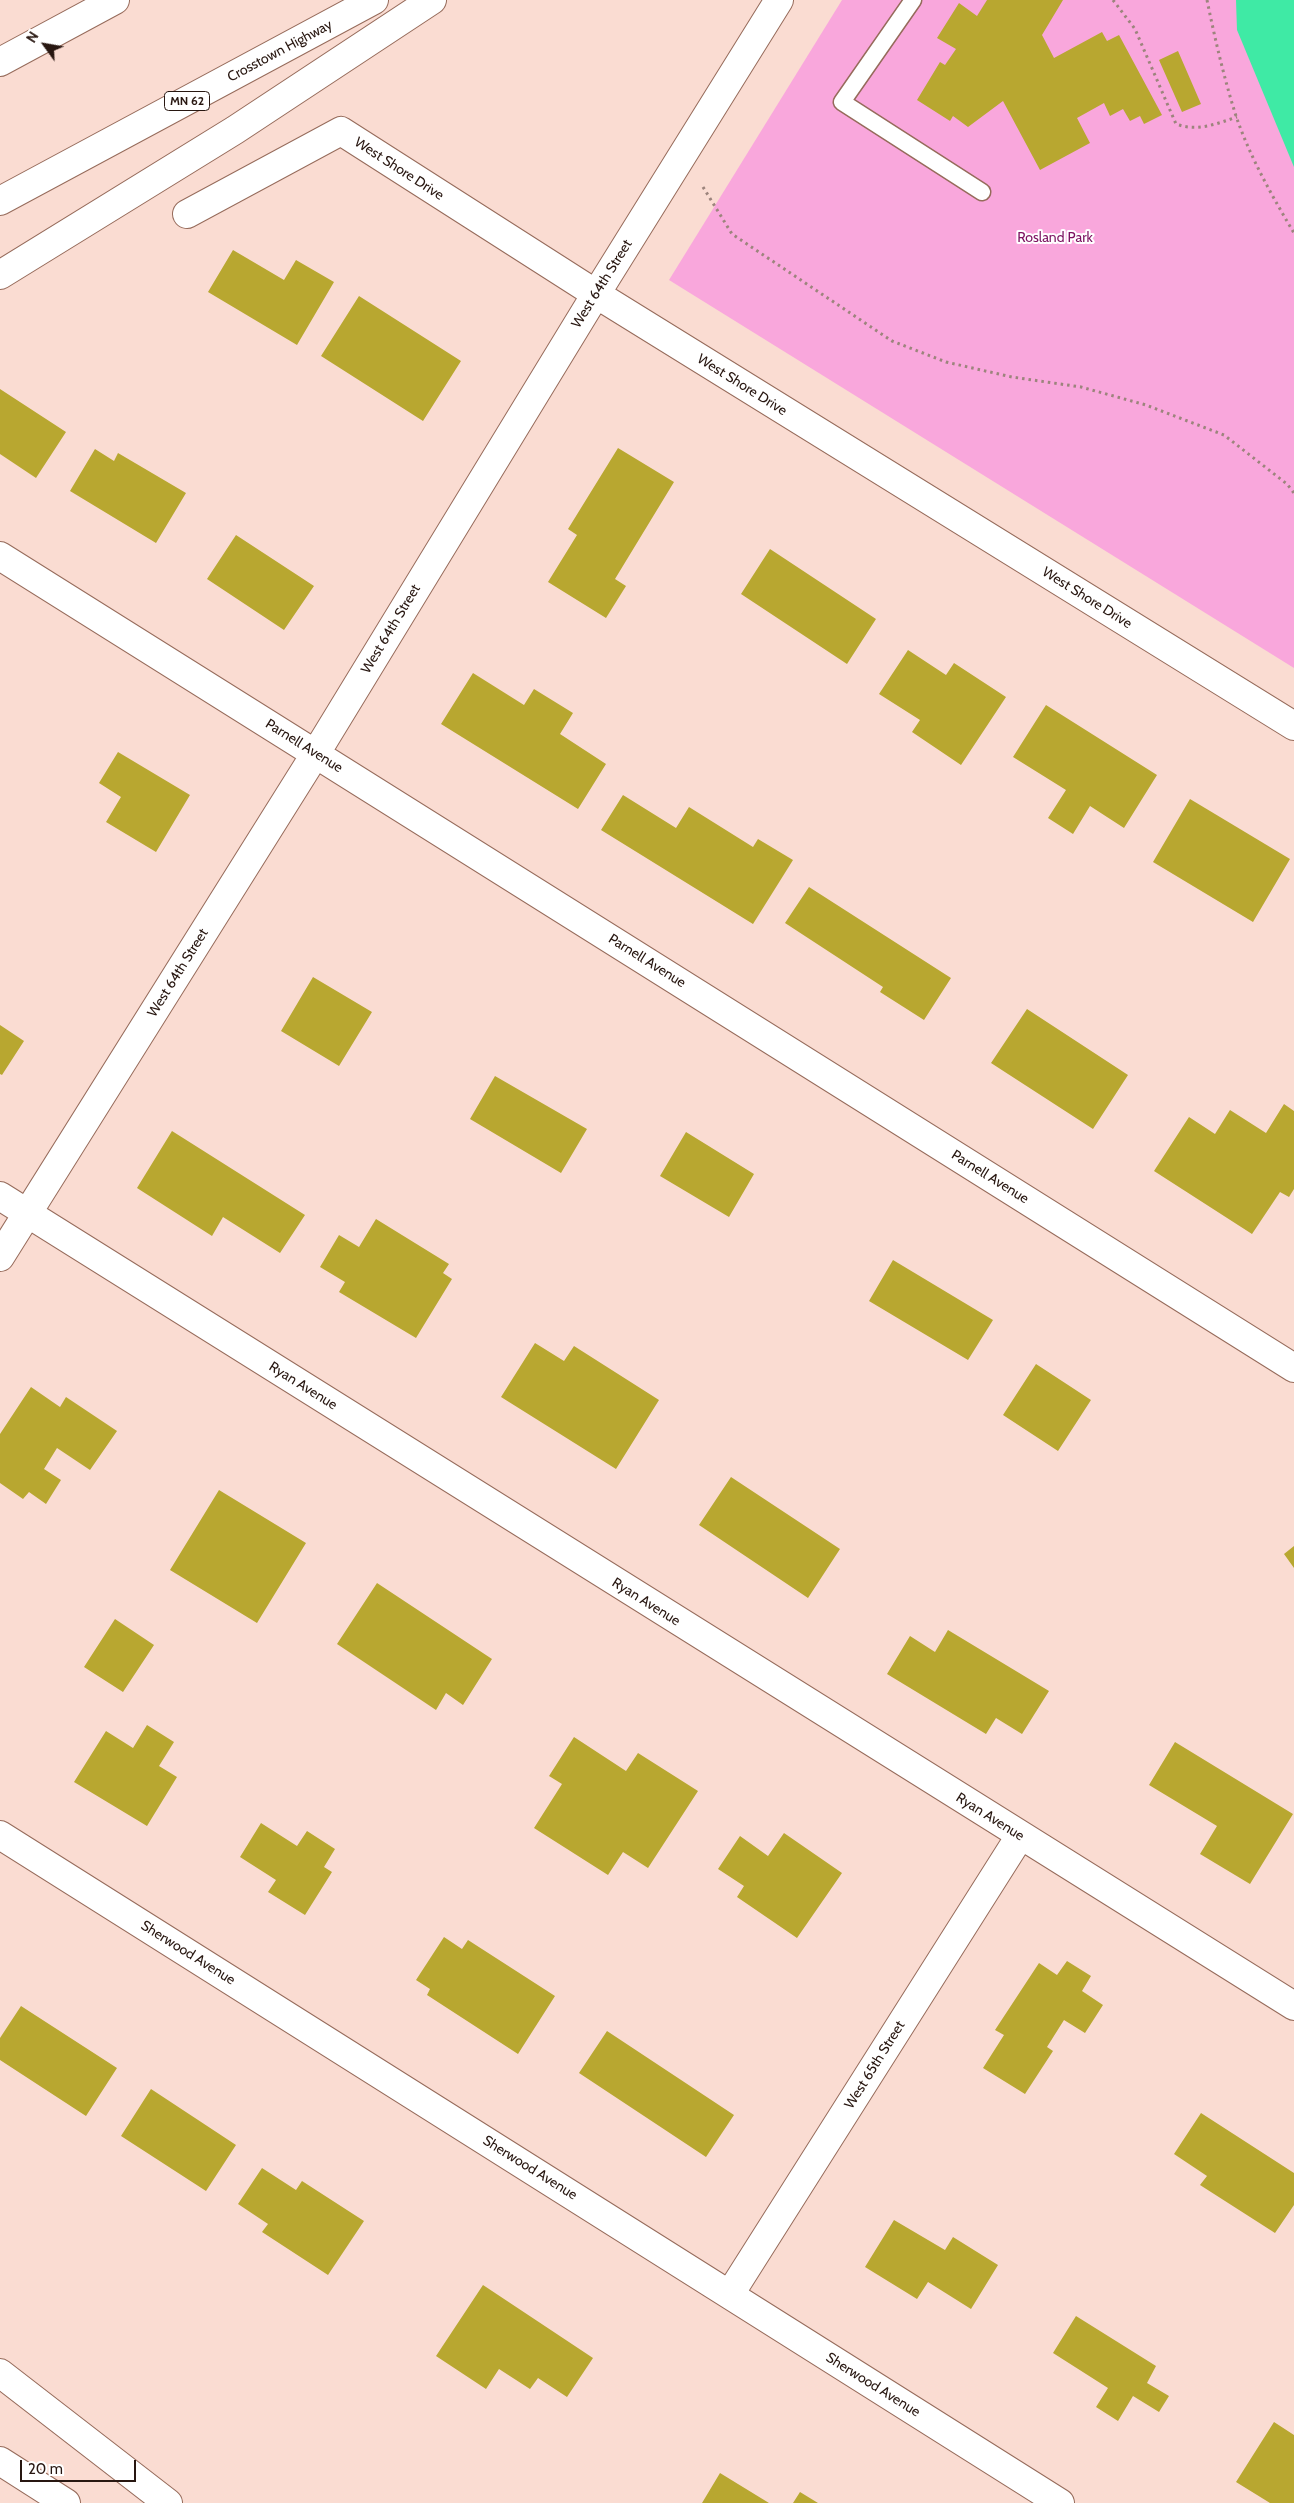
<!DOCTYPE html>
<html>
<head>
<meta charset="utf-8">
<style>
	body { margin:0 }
	#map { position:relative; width:1294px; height:2503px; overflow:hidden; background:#fadcd2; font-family:Cabin,sans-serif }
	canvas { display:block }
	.north { position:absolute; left:20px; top:20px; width:50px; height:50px; -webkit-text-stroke:4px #fff; paint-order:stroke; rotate:302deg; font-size:14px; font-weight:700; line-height:20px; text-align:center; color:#281711 }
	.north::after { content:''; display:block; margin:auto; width:18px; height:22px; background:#281711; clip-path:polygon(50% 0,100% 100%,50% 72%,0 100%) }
	.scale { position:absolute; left:20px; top:2460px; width:116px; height:22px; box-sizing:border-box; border:2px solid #281711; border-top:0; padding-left:6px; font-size:15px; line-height:18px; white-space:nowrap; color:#281711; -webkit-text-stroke:4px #fff; paint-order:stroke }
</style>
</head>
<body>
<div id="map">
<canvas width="1294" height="2503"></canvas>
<div class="north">N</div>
<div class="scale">20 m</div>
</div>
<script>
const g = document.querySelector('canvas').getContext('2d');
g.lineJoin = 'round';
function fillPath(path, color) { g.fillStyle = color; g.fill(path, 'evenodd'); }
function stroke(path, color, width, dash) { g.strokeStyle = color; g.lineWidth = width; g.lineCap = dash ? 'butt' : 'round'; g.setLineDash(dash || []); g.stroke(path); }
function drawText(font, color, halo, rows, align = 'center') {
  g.font = font + ' Cabin,sans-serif'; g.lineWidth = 4; g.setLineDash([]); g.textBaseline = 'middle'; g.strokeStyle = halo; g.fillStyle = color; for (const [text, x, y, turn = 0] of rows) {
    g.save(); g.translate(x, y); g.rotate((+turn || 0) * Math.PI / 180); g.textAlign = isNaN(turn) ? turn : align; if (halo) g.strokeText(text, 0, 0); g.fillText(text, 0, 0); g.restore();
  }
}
const green = new Path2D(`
	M 842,0 L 1294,0 L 1294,668 L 669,280 Z`);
const water = new Path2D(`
	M 1236,0 L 1294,0 L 1294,167 L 1237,30 Z`);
const building = new Path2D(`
	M 987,0 L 1063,0 L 1042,35 L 1054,58 L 1102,32 L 1107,41 L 1119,35 L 1162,115 L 1144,124 L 1140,116 L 1130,121 L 1123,109 L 1110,116 L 1104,103 L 1077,118 L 1090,143 L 1040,170 L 1003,101 L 968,127 L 953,116 L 950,121 L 917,100 L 940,62 L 945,65 L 956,49 L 937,38 L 959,3 L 977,16 Z
	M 1178,51 L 1201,104 L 1182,112 L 1159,60 Z
	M 233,250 L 284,280 L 296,260 L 334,282 L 297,345 L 208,292 Z
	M 359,296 L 461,361 L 423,421 L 321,356 Z
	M 0,389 L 66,432 L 36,478 L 0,454 Z
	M 618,448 L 674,482 L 615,579 L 626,586 L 606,618 L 548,582 L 577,535 L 568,529 Z
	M 95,449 L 114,461 L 118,453 L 186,493 L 156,543 L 70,491 Z
	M 236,535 L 314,586 L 284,630 L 207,579 Z
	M 770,549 L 876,619 L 847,664 L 741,594 Z
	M 908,650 L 946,675 L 954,663 L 1006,697 L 961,765 L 912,732 L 920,720 L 879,694 Z
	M 473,673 L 524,705 L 534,689 L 573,713 L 560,734 L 606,764 L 578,809 L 441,724 Z
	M 1046,705 L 1157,775 L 1124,828 L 1090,806 L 1073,834 L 1048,818 L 1066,790 L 1013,757 Z
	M 118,752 L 190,795 L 156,852 L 106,822 L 121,797 L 99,783 Z
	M 623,795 L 676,828 L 689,807 L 753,847 L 758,839 L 793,860 L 753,924 L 601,830 Z
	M 1190,799 L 1290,859 L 1253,922 L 1153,862 Z
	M 809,887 L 951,978 L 924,1020 L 880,992 L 883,987 L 785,923 Z
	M 313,977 L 372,1012 L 339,1066 L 281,1031 Z
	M 1027,1009 L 1128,1075 L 1093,1129 L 991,1063 Z
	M 0,1025 L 24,1041 L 2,1075 L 0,1074 Z
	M 495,1076 L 587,1129 L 561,1173 L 470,1119 Z
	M 1284,1104 L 1294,1111 L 1294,1189 L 1289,1197 L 1280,1192 L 1252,1234 L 1154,1171 L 1189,1117 L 1215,1134 L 1230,1110 L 1266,1133 Z
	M 172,1131 L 305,1215 L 280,1253 L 223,1217 L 212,1236 L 137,1188 Z
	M 686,1132 L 754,1174 L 729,1217 L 660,1176 Z
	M 376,1219 L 449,1264 L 443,1273 L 452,1279 L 416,1338 L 339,1292 L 345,1282 L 320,1267 L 339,1235 L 359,1247 Z
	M 893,1260 L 993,1320 L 968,1360 L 869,1301 Z
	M 535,1343 L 564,1361 L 574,1346 L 659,1400 L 616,1469 L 501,1397 Z
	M 1036,1364 L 1091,1400 L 1058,1451 L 1003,1415 Z
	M 31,1387 L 60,1407 L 66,1397 L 117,1431 L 90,1470 L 57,1448 L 44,1469 L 61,1480 L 46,1504 L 29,1492 L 23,1499 L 0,1483 L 0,1434 Z
	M 731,1477 L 840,1549 L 808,1598 L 699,1525 Z
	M 219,1490 L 306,1543 L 257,1623 L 170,1570 Z
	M 1294,1546 L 1294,1568 L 1284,1554 Z
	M 377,1583 L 492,1659 L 463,1705 L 446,1693 L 436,1710 L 337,1644 Z
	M 115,1619 L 154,1645 L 123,1692 L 84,1667 Z
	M 948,1630 L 1049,1691 L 1022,1734 L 996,1718 L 986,1734 L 887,1674 L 910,1636 L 935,1652 Z
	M 147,1725 L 174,1742 L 159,1766 L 177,1777 L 147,1826 L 74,1782 L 106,1731 L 133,1748 Z
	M 574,1737 L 626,1771 L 638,1753 L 698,1791 L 648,1868 L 623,1852 L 608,1875 L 534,1828 L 562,1784 L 549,1776 Z
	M 1175,1742 L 1293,1814 L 1250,1884 L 1200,1854 L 1217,1826 L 1149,1785 Z
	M 261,1823 L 297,1846 L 307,1831 L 335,1849 L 324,1867 L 332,1872 L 305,1915 L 268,1892 L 276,1880 L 240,1857 Z
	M 784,1833 L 842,1873 L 797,1938 L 737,1897 L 744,1886 L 718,1869 L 740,1836 L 768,1856 Z
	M 444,1937 L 462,1949 L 468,1940 L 555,1996 L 518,2054 L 427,1995 L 430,1989 L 416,1980 Z
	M 1067,1961 L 1091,1976 L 1082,1991 L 1103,2005 L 1085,2033 L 1064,2020 L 1047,2047 L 1053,2051 L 1025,2094 L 983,2068 L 1004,2035 L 995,2030 L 1039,1963 L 1057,1975 Z
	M 21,2006 L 117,2068 L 86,2116 L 0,2060 L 0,2038 Z
	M 607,2031 L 734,2115 L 706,2157 L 579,2073 Z
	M 151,2089 L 236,2145 L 206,2191 L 121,2136 Z
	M 1201,2113 L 1294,2173 L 1294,2205 L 1275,2233 L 1200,2185 L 1207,2176 L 1174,2154 Z
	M 262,2168 L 296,2190 L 302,2181 L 364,2221 L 328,2275 L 262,2232 L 268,2224 L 238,2204 Z
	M 894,2220 L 945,2250 L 953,2237 L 998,2265 L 971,2309 L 928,2282 L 917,2299 L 865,2267 Z
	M 483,2285 L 593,2358 L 567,2397 L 538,2378 L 530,2389 L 499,2369 L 486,2389 L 436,2356 Z
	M 1076,2316 L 1156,2366 L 1147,2383 L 1169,2396 L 1159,2412 L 1133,2396 L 1118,2421 L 1096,2407 L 1108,2388 L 1053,2353 Z
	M 1274,2422 L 1294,2435 L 1294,2503 L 1270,2503 L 1236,2482 Z
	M 720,2473 L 769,2503 L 702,2503 Z
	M 800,2492 L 818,2503 L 793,2503 Z`);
const path = new Path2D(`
	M 1113,0 L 1135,29 L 1176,124 C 1197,132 1216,124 1237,117
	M 1207,0 C 1215,39 1224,78 1236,116 C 1250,157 1272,196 1294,233
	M 703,187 L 732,234 L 892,341 L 946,362 L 1012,377 L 1081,387 L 1146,405 L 1224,435 L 1287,484 L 1294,493`);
const service = new Path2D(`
	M 913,0 L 842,102 L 982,192`);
const minor = new Path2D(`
	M 187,214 L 341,131 L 596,294 L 1294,726
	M 0,556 L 1294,1368
	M 0,1196 L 1294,2006
	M 0,1257 L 316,753 L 596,294 L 779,0
	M 0,1835 L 1060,2503
	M 730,2294 L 1020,1836`);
const motorway = new Path2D(`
	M 0,62 L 115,0
	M 0,201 L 374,0
	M 0,275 L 235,130 L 432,0
	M 0,2373 L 168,2503
	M 0,2461 L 66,2503`);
const shields = [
	[187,101,45]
];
const shieldNames = [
	["MN 62",187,101]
];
const streetNames = [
	["Crosstown Highway",280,51,-28],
	["West Shore Drive",399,169,33],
	["West 64th Street",602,284,-58],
	["West Shore Drive",742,385,32],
	["West Shore Drive",1087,598,32],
	["West 64th Street",391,629,-59],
	["Parnell Avenue",304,746,32],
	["Parnell Avenue",647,961,32],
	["West 64th Street",178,973,-58],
	["Parnell Avenue",990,1177,32],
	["Ryan Avenue",303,1386,32],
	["Ryan Avenue",646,1602,32],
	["Ryan Avenue",990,1817,32],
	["Sherwood Avenue",188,1953,32],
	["West 65th Street",875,2065,-58],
	["Sherwood Avenue",530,2168,32],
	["Sherwood Avenue",873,2385,32]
];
const parkNames = [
	["Rosland Park",1055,238]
];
fillPath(green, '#f9a7dc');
fillPath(water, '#3feaa5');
fillPath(building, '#b8a730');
stroke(service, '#966b5b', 19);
stroke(minor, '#966b5b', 30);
stroke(motorway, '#966b5b', 30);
stroke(path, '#9c847c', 3, [2.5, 4]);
stroke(service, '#fff', 16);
stroke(minor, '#fff', 28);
stroke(motorway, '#fff', 28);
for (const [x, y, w] of shields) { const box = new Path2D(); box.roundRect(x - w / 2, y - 9.5, w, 19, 4); g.fillStyle = '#fff'; g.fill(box); stroke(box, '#281711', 1); }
drawText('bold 12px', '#281711', null, shieldNames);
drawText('14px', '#281711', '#fff', streetNames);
drawText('14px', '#7b1160', '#fff', parkNames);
</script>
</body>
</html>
